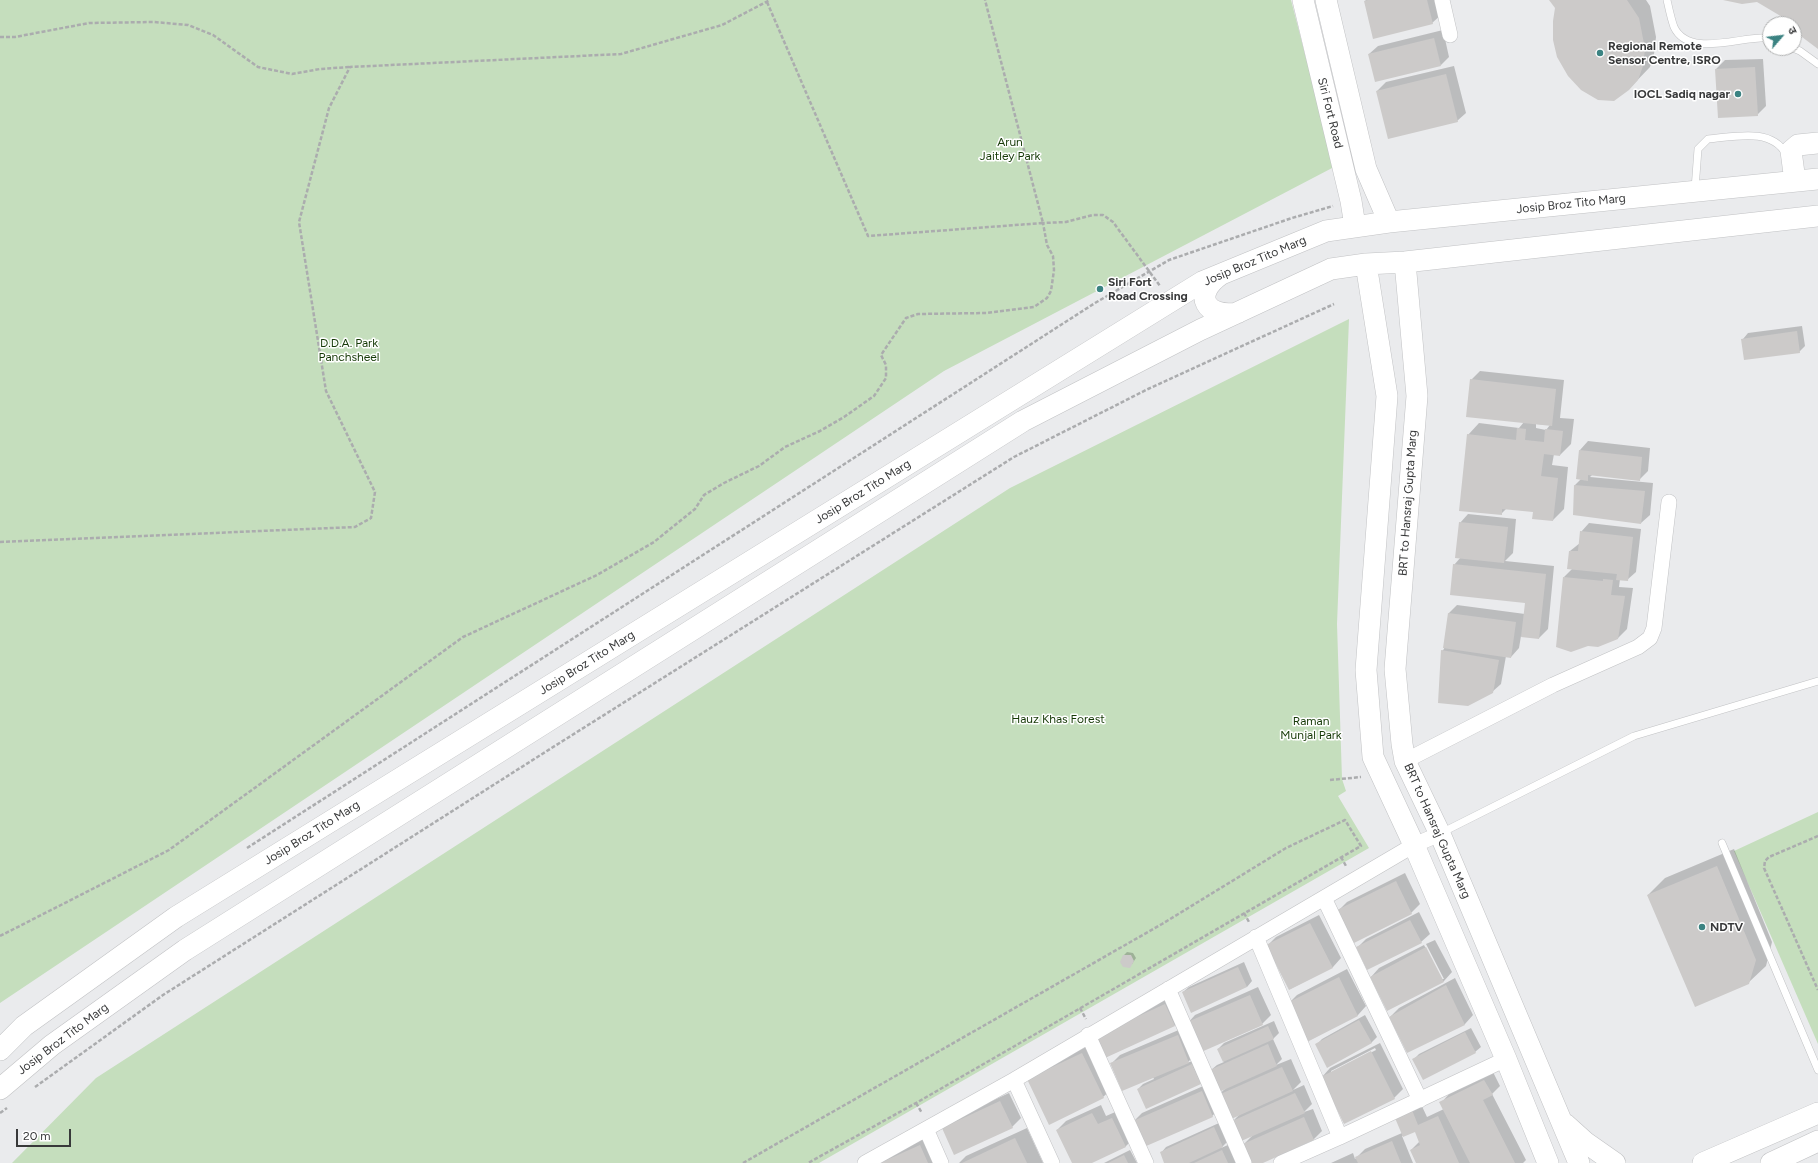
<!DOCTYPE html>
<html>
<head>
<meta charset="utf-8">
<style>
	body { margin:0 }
	#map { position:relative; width:1818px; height:1163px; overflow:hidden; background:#eaebed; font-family:Figtree,"Noto Sans Devanagari",sans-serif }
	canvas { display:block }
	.north { position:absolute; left:1762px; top:16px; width:40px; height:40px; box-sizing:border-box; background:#fff; border:1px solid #afb0b0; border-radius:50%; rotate:62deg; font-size:11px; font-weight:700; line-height:16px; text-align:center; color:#38393a }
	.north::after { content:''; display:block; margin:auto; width:14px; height:18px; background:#3b8382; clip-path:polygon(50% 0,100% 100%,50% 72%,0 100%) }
	.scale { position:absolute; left:16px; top:1129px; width:55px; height:18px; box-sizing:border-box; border:2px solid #38393a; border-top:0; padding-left:5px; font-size:12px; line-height:14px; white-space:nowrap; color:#38393a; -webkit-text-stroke:3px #fff; paint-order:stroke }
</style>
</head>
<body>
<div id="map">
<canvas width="1818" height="1163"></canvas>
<div class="north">उ</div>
<div class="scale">20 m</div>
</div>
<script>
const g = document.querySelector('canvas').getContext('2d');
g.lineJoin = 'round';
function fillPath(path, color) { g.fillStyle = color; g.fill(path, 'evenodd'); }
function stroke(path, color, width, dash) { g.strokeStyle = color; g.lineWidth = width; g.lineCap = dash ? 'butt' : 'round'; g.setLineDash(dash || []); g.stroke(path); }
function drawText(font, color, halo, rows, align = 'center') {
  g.font = font + ' Figtree,sans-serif'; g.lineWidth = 3; g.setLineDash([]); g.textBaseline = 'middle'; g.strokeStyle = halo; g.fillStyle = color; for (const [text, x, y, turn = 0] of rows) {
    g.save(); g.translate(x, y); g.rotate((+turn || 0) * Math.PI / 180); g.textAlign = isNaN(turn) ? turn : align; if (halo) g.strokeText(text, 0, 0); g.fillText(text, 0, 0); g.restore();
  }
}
const green = new Path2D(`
	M 0,0 L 1291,0 L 1334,167 L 944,371 L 0,1003 Z
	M 1349,319 L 1337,624 L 1342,779 L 1346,791 L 1338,796 L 1369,848 L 819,1163 L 12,1163 L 96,1078 L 1010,488 Z
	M 1818,812 L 1818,1044 L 1734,851 Z`);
const shadow = new Path2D(`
	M 1366,0 L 1437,0 L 1441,15 L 1432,23 L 1365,1 Z
	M 1550,0 L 1646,0 L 1650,6 L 1656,37 L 1654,54 L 1650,67 L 1628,90 Z
	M 1443,30 L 1449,57 L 1441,65 L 1369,54 L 1378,46 Z
	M 1763,59 L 1766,106 L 1757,115 L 1716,69 L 1725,60 Z
	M 1454,66 L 1466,113 L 1457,121 L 1377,91 L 1386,82 Z
	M 1802,326 L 1805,346 L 1799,352 L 1743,339 L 1748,333 Z
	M 1480,371 L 1564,380 L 1560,418 L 1574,419 L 1571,444 L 1560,455 L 1554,454 L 1552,465 L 1568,467 L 1564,509 L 1553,520 L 1534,511 L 1507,508 L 1501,514 L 1468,435 L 1479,423 L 1519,428 L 1524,422 L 1471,380 ZM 1536,424 L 1550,425 L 1546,430 L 1536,428 Z
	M 1588,441 L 1650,448 L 1648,471 L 1639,480 L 1593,474 L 1590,477 L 1653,483 L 1650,515 L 1641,523 L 1574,514 L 1575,485 L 1581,479 L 1577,479 L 1580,450 Z
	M 1468,514 L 1516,519 L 1513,553 L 1505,561 L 1554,566 L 1548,629 L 1539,638 L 1521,636 L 1519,648 L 1511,657 L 1506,656 L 1501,684 L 1492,692 L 1442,651 L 1444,649 L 1449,613 L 1457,605 L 1525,614 L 1526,603 L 1454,565 L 1461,557 L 1460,523 Z
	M 1589,523 L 1641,529 L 1636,572 L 1627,580 L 1620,579 L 1619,587 L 1633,588 L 1627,629 L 1618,638 L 1564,577 L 1573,568 L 1570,551 L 1580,543 L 1581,532 Z
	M 1734,849 L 1772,942 L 1766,966 L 1748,983 L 1648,895 L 1665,878 Z
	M 1405,873 L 1420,904 L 1411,913 L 1354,941 L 1339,910 L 1347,902 Z
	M 1419,912 L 1430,934 L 1421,942 L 1358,947 L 1366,939 Z
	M 1319,915 L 1341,958 L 1333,967 L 1290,989 L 1268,945 L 1276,937 Z
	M 1435,940 L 1452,972 L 1444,981 L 1388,1009 L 1371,977 L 1379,968 L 1424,945 L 1442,979 L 1444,979 L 1426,944 Z
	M 1127,952 L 1133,953 L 1136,958 L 1132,964 L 1124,955 Z
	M 1244,962 L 1252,981 L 1247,987 L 1183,992 L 1189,987 Z
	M 1347,969 L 1366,1006 L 1358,1015 L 1308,1041 L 1289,1003 L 1297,995 Z
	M 1455,978 L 1473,1015 L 1465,1024 L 1407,1051 L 1390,1017 L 1399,1008 Z
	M 1258,987 L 1271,1015 L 1262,1024 L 1197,1053 L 1187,1063 L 1198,1059 L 1206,1078 L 1201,1083 L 1138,1089 L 1143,1084 L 1154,1079 L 1153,1077 L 1112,1063 L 1120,1055 L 1188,1026 L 1187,1024 L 1195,1015 Z
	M 1174,996 L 1183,1016 L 1175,1025 L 1106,1057 L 1105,1028 Z
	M 1365,1015 L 1377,1037 L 1371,1043 L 1316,1045 L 1322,1039 Z
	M 1274,1021 L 1279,1033 L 1273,1039 L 1282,1059 L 1276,1065 L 1291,1059 L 1301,1082 L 1293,1090 L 1304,1085 L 1312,1104 L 1304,1112 L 1313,1109 L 1322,1131 L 1314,1139 L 1261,1163 L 1252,1163 L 1244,1144 L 1252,1136 L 1231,1123 L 1240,1114 L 1222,1107 L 1212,1116 L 1134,1121 L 1142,1113 L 1210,1083 L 1216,1097 L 1226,1088 L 1211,1070 L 1217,1065 L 1224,1062 L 1218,1049 L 1224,1043 Z
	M 1471,1028 L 1481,1047 L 1475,1052 L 1414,1059 L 1419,1054 Z
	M 1380,1043 L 1403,1089 L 1394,1098 L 1322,1077 L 1330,1068 ZM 1375,1048 L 1376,1050 L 1331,1073 L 1331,1071 Z
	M 1090,1045 L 1112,1089 L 1103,1097 L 1037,1071 Z
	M 1493,1072 L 1500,1086 L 1492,1094 L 1526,1160 L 1523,1163 L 1417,1163 L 1411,1150 L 1420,1141 L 1415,1130 L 1402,1136 L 1413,1163 L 1331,1163 L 1353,1153 L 1355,1159 L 1365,1149 L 1402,1133 L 1396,1118 L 1420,1102 L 1427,1117 L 1444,1109 L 1441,1103 L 1449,1094 Z
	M 1009,1093 L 1021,1118 L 1012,1127 L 943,1128 L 951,1120 Z
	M 1101,1105 L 1106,1116 L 1120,1110 L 1134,1138 L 1125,1147 L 1090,1163 L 1073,1163 L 1057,1130 L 1066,1121 Z
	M 1219,1123 L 1228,1141 L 1221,1148 L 1228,1145 L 1236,1163 L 1166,1163 L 1161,1153 L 1166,1147 Z
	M 1027,1128 L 1043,1163 L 959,1163 L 966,1156 Z
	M 932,1134 L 945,1163 L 872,1163 Z
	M 1130,1150 L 1137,1163 L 1104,1163 Z`);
const building = new Path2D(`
	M 1368,0 L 1427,0 L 1433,24 L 1373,39 L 1364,1 Z
	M 1549,0 L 1627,0 L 1639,18 L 1645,49 L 1643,66 L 1638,80 L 1629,90 L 1614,101 L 1598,100 L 1581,90 L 1568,76 L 1557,57 L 1553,40 L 1553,21 L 1555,8 Z
	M 1723,0 L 1818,0 L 1818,49 L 1794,31 L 1794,24 L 1757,2 L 1742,4 Z
	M 1434,38 L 1441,66 L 1375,82 L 1368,54 Z
	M 1755,67 L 1758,116 L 1718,118 L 1715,69 Z
	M 1446,74 L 1458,122 L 1388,139 L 1376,91 Z
	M 1797,331 L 1800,353 L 1744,360 L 1741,339 Z
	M 1470,379 L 1556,389 L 1552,426 L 1466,417 Z
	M 1517,428 L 1526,429 L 1525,440 L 1544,442 L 1545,429 L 1563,431 L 1560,456 L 1544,454 L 1541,476 L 1558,478 L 1553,521 L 1532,519 L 1533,512 L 1502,509 L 1502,515 L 1459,511 L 1467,434 L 1516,440 Z
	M 1579,450 L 1642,457 L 1640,481 L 1588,475 L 1588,481 L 1576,479 Z
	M 1574,485 L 1645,491 L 1641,524 L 1573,515 Z
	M 1459,522 L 1508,527 L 1504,563 L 1455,558 Z
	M 1580,531 L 1633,537 L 1628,581 L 1616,580 L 1617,574 L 1567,569 L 1569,551 L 1578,551 Z
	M 1453,564 L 1546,574 L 1539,639 L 1521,637 L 1525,603 L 1450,595 Z
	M 1563,577 L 1603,581 L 1603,579 L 1613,580 L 1611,595 L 1625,596 L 1618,639 L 1598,647 L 1588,646 L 1571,652 L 1556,647 Z
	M 1448,613 L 1516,622 L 1511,658 L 1443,648 Z
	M 1441,650 L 1499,660 L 1493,693 L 1468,706 L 1438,703 Z
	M 1717,866 L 1756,960 L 1749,984 L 1695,1007 L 1647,895 Z
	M 1396,881 L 1412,914 L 1354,943 L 1337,910 Z
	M 1410,920 L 1422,943 L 1367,970 L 1356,947 Z
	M 1310,923 L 1333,968 L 1289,990 L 1266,945 Z
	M 1426,947 L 1444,982 L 1387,1011 L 1370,977 Z
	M 1123,955 L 1131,955 L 1134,961 L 1130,968 L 1123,967 L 1120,962 Z
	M 1238,967 L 1247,987 L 1191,1013 L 1182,992 Z
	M 1339,977 L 1358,1016 L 1307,1042 L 1287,1003 Z
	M 1446,985 L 1465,1025 L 1407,1053 L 1389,1017 Z
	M 1250,995 L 1263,1025 L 1199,1053 L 1185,1023 Z
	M 1165,1004 L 1175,1026 L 1105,1058 L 1095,1036 Z
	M 1359,1020 L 1372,1043 L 1327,1068 L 1315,1044 Z
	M 1268,1026 L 1274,1039 L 1223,1062 L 1217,1049 Z
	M 1465,1032 L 1476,1053 L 1423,1080 L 1412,1059 Z
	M 1178,1035 L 1189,1063 L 1122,1091 L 1110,1063 Z
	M 1268,1044 L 1277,1066 L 1219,1092 L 1210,1070 Z
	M 1371,1051 L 1395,1099 L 1344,1124 L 1321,1077 Z
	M 1082,1053 L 1104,1098 L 1049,1125 L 1027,1079 Z
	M 1192,1064 L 1201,1084 L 1146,1109 L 1137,1089 Z
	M 1282,1067 L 1293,1091 L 1227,1121 L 1216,1096 Z
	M 1484,1080 L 1493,1095 L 1483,1100 L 1515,1163 L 1470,1163 L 1439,1102 Z
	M 1202,1091 L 1213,1117 L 1144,1147 L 1133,1121 Z
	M 1295,1093 L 1305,1113 L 1239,1142 L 1230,1122 Z
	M 1000,1101 L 1013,1128 L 954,1155 L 942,1128 Z
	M 1412,1110 L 1418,1125 L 1438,1116 L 1459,1163 L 1416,1163 L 1410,1150 L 1420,1145 L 1415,1132 L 1403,1137 L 1395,1118 Z
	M 1092,1113 L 1098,1124 L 1112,1118 L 1126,1147 L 1092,1163 L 1072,1163 L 1056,1130 Z
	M 1304,1117 L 1314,1140 L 1263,1163 L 1251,1163 L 1243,1144 Z
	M 1214,1127 L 1223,1147 L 1189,1163 L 1164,1163 L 1160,1152 Z
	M 1015,1138 L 1027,1163 L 962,1163 Z
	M 1392,1141 L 1401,1163 L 1358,1163 L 1355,1157 Z
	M 920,1145 L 928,1163 L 880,1163 Z
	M 1222,1150 L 1228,1163 L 1194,1163 Z
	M 1124,1155 L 1128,1163 L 1108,1163 Z`);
const path = new Path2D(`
	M 767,2 L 868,236 L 1043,223 L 985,0
	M 0,37 L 15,37 L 89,23 L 154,22 L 188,25 L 213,35 L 258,67 L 292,74 L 320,69 L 350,67
	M 0,542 L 355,527 L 371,518 L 375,492 L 326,391 L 299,222 L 329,108 L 350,67 L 621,54 L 722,25 L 770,0
	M 1330,780 L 1361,777
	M 1818,836 L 1769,857 L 1765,861 L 1764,868 L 1818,990
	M 247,848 L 1095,303 L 1169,260 L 1292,218 L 1333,206
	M 1341,857 L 1346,866
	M 1244,913 L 1249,922
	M 0,936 L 169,850 L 463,637 L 597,575 L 654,542 L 695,509 L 704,495 L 724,483 L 759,466 L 785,447 L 820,431 L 844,417 L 874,396 L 886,378 L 886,365 L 881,355 L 906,318 L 918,314 L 987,313 L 1034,307 L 1047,298 L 1051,291 L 1054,270 L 1053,256 L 1047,245 L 1043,223 L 1066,222 L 1093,215 L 1103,215 L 1113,222 L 1160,286
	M 1080,1008 L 1086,1019
	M 35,1087 L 163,995 L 550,749 L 1014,457 L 1148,389 L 1334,304
	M 916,1103 L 922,1113
	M 0,1113 L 7,1108
	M 743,1163 L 1162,924 L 1286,848 L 1345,820 L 1361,846 L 916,1103 L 808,1163`);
const lane = new Path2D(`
	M 1667,0 C 1669,9 1671,19 1674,27 C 1689,59 1743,35 1770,38
	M 1793,48 L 1800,51 L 1818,64
	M 1695,189 L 1698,149 L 1708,139 C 1734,137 1771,127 1786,154
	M 1441,833 L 1634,736 L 1818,681
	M 1722,843 L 1818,1070`);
const street = new Path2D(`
	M 1442,0 L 1450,35
	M 1405,761 L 1553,685 L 1638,647 L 1650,638 L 1654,628 L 1669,502
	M 1324,898 L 1420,1100
	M 1256,937 L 1340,1137
	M 1168,989 L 1244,1163
	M 1088,1035 L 1146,1163
	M 1014,1080 L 1052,1163
	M 926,1129 L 941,1163
	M 865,1163 L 1014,1080 L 1414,845 L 1440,834
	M 1281,1163 L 1340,1137 L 1506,1059`);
const secondary = new Path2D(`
	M 1303,0 L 1351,201 L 1355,226
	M 1326,0 L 1366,169 L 1389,222
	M 1795,181 L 1791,151 L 1798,145 L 1818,143
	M 1405,262 L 1417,396 L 1395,669 L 1402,744 L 1405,761 L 1440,834 L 1579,1163
	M 1366,264 L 1387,396 L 1366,670 L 1373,757 L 1414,845 L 1506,1059 L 1548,1163
	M 1220,275 C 1192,295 1206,318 1237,313
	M 0,1050 L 24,1026 L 176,917 L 1202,282 L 1326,231 L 1389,222 L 1818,179
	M 0,1089 L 52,1045 L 185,950 L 1023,421 L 1200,330 L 1331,269 L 1366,264 L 1405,262 L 1818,216
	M 1565,1124 L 1585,1142 L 1615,1163
	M 1703,1163 L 1818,1113
	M 1771,1163 L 1818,1141`);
const markers = [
	[1600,53,4,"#3b8382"],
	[1738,94,4,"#3b8382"],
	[1100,289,4,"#3b8382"],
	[1702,927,4,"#3b8382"]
];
const poiNames = [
	["Regional Remote",1608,46],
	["Sensor Centre, ISRO",1608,60],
	["IOCL Sadiq nagar",1730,94,"right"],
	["Siri Fort",1108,282],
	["Road Crossing",1108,296],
	["NDTV",1710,927]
];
const streetNames = [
	["Siri Fort Road",1330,113,76],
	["Josip Broz Tito Marg",1571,204,-6],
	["Josip Broz Tito Marg",1255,261,-23],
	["Josip Broz Tito Marg",863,492,-32],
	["BRT to Hansraj Gupta Marg",1408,503,-86],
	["Josip Broz Tito Marg",587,663,-32],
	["BRT to Hansraj Gupta Marg",1437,831,66],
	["Josip Broz Tito Marg",312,833,-32],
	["Josip Broz Tito Marg",63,1039,-37]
];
const parkNames = [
	["Arun",1010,142],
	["Jaitley Park",1010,156],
	["D.D.A. Park",349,343],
	["Panchsheel",349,357],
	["Hauz Khas Forest",1058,719],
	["Raman",1311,721],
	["Munjal Park",1311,735]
];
fillPath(green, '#c5debd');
fillPath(shadow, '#0003');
fillPath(building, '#cccac9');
stroke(lane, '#c1c2c4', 8);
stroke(street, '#c1c2c4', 16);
stroke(secondary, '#c1c2c4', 22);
stroke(path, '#abacae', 2.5, [4, 2]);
stroke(lane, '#fff', 7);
stroke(street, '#fff', 15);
stroke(secondary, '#fff', 21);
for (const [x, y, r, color] of markers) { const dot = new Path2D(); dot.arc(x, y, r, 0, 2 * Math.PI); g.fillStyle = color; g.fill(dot); stroke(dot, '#fff', 1.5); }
drawText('bold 12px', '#38393a', '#fff', poiNames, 'left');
drawText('12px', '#38393a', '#fff', streetNames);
drawText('12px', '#163a07', '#fff', parkNames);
</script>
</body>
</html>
